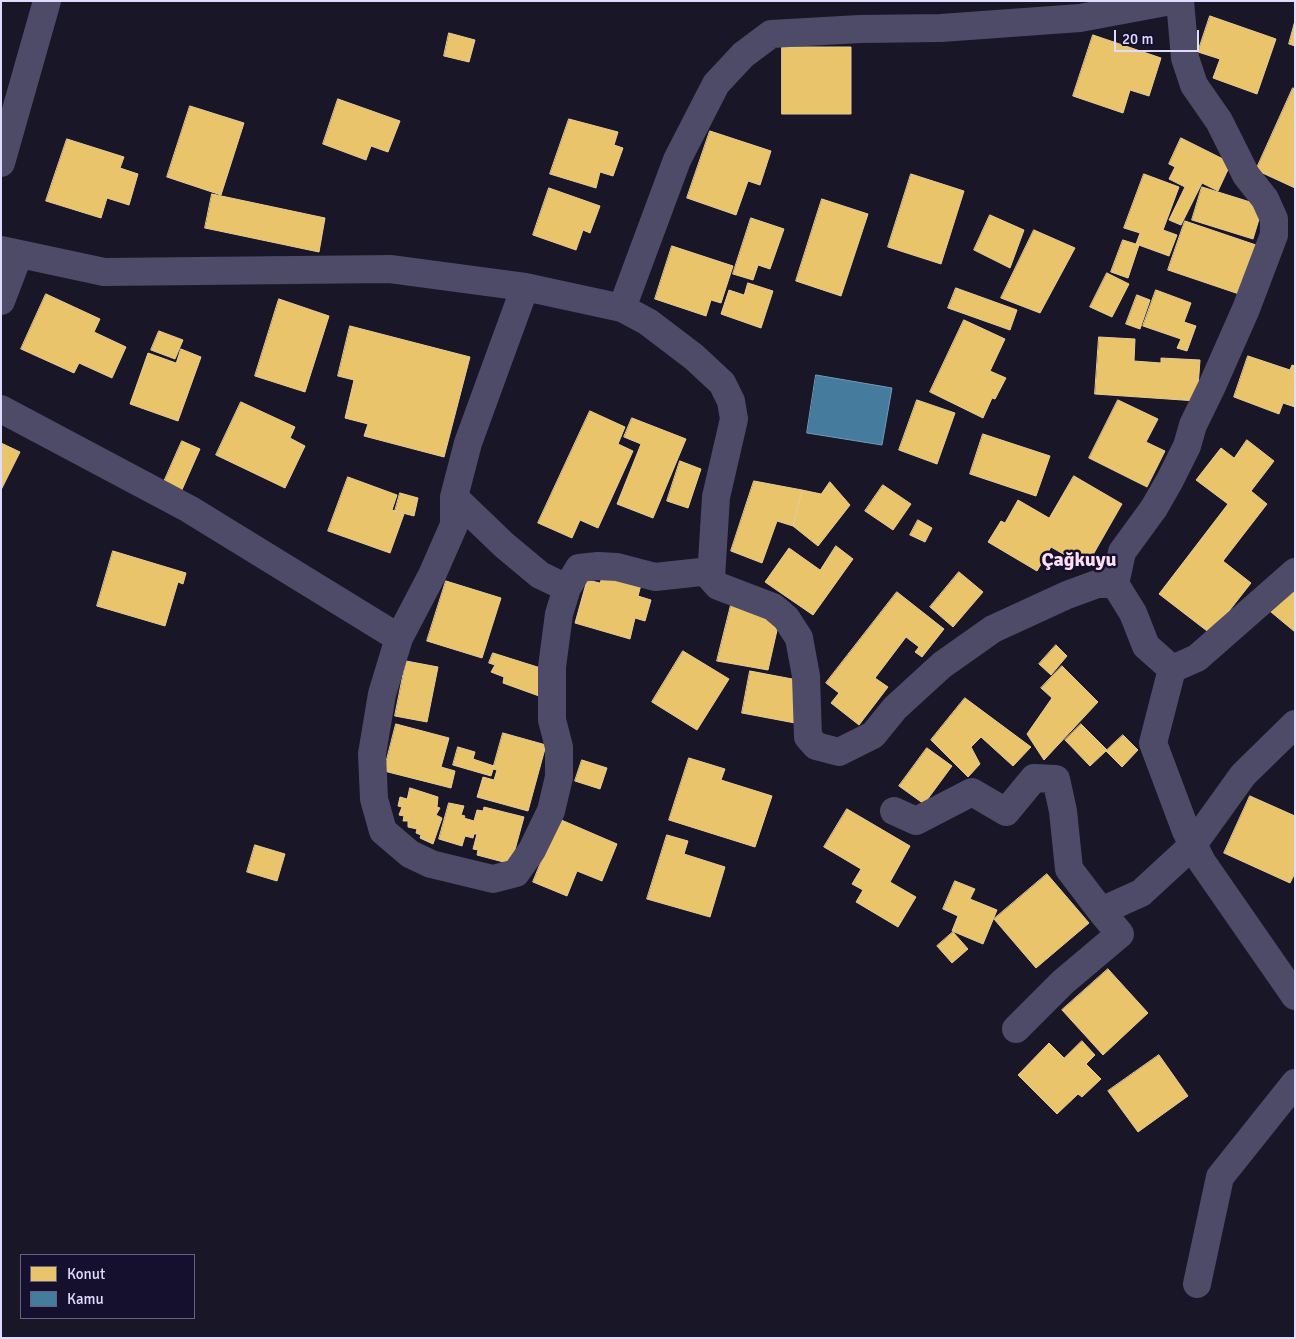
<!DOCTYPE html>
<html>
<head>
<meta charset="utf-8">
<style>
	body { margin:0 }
	#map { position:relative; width:1296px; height:1339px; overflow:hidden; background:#191627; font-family:Signika,sans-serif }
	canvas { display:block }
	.frame { position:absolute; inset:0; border:2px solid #e0dcff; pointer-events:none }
	.legend { position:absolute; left:20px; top:1254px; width:175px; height:65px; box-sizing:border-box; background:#15102d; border:1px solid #666281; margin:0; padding:6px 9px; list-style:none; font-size:15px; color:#e0dcff }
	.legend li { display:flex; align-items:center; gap:10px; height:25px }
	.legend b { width:25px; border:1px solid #666281 }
	.scale { position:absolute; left:1114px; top:30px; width:85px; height:22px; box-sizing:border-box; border:2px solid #e0dcff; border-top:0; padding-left:6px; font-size:15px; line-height:18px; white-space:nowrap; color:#e0dcff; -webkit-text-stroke:4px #15102d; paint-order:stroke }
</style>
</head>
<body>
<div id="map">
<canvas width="1296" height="1339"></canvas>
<div class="frame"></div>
<ul class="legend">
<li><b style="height:14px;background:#e9c46a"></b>Konut</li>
<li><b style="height:14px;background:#457b9d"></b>Kamu</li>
</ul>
<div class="scale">20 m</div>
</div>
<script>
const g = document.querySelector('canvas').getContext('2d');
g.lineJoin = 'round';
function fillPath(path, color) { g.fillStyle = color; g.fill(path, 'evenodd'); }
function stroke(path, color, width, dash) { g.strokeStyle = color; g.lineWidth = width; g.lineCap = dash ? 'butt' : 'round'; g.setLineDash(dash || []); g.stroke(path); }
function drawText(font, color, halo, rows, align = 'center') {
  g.font = font + ' Signika,sans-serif'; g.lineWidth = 5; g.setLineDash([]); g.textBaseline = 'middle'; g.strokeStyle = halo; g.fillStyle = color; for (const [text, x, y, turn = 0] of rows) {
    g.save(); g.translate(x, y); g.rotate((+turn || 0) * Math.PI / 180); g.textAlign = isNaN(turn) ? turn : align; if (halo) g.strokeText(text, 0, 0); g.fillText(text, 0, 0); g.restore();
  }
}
const homes = new Path2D(`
	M 1210,16 L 1276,39 L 1257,94 L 1213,78 L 1220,59 L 1198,52 Z
	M 1295,21 L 1295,46 L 1289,44 Z
	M 449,33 L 475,40 L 469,62 L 444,56 Z
	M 1093,35 L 1161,58 L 1149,96 L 1130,90 L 1123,113 L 1073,96 Z
	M 782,47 L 851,47 L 851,114 L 782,114 Z
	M 1293,88 L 1295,89 L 1295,188 L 1256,170 Z
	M 338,99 L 400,121 L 388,152 L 371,146 L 366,160 L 323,144 Z
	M 190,106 L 244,123 L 221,195 L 167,177 Z
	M 569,119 L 618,132 L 614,145 L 623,148 L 613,176 L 600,172 L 596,188 L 550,174 Z
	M 710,131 L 771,151 L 760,185 L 748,181 L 736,215 L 687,198 Z
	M 1181,138 L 1231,163 L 1218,191 L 1202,183 L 1181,225 L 1169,220 L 1185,187 L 1169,179 L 1175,167 L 1169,164 Z
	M 67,139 L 124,157 L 120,168 L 138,174 L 129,205 L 107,198 L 101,218 L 46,201 Z
	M 911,174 L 964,191 L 941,264 L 888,247 Z
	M 1144,174 L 1179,187 L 1163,230 L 1177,235 L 1169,256 L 1136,244 L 1140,233 L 1124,228 Z
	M 1202,187 L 1263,206 L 1253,239 L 1192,220 Z
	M 549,188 L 600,206 L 590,233 L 583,230 L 576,250 L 533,235 Z
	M 212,194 L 325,218 L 319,252 L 205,228 Z
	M 822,199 L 868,214 L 841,296 L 796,281 Z
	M 990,215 L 1024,230 L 1010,268 L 974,250 Z
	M 751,218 L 784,229 L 770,269 L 758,265 L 753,280 L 733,274 Z
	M 1185,221 L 1256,245 L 1239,294 L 1168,270 Z
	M 1034,230 L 1075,248 L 1040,313 L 1001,298 Z
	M 1123,240 L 1139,245 L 1128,278 L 1111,272 Z
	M 672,246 L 733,266 L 721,303 L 711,300 L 706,316 L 655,299 Z
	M 1107,273 L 1129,284 L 1112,317 L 1090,307 Z
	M 748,283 L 773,291 L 761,328 L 721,314 L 729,290 L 744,295 Z
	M 956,288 L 1017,310 L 1010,330 L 948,308 Z
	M 1156,290 L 1191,303 L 1184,322 L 1196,326 L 1187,351 L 1177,348 L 1181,339 L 1143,326 Z
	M 46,294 L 100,319 L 94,332 L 126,347 L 112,378 L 79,363 L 74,373 L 21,349 Z
	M 1137,295 L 1150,300 L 1140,329 L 1126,324 Z
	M 279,299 L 329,316 L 305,392 L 255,376 Z
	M 964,320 L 1005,339 L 990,371 L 1006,378 L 995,399 L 992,398 L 983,418 L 930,392 Z
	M 350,326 L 470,357 L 444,457 L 364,436 L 368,424 L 345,418 L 354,380 L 338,376 Z
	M 159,331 L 183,340 L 175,359 L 151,350 Z
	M 1099,337 L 1135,339 L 1134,361 L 1161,363 L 1161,358 L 1200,360 L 1197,401 L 1095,394 Z
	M 181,349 L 201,357 L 178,421 L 130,404 L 148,353 L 176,363 Z
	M 1248,356 L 1290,370 L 1292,365 L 1295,366 L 1295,407 L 1283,403 L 1279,414 L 1234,397 Z
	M 917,400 L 955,413 L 937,464 L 899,450 Z
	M 1118,400 L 1158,419 L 1146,442 L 1165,451 L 1147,487 L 1089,458 Z
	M 241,402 L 295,427 L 290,438 L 305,446 L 285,488 L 216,455 Z
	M 590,411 L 625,427 L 618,444 L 633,451 L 598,528 L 580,520 L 572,538 L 538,523 Z
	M 632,418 L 686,439 L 653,518 L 617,504 L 641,444 L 624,437 Z
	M 983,434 L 1050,456 L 1036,496 L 970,474 Z
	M 1247,440 L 1274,461 L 1251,491 L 1267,504 L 1223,561 L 1251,583 L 1211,634 L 1159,594 L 1228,504 L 1196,480 L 1221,448 L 1234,458 Z
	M 182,441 L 200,449 L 181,492 L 163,484 Z
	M 1,443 L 20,452 L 1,490 Z
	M 680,461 L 701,469 L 688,508 L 667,501 Z
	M 1074,476 L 1122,504 L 1086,567 L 1051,547 L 1037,571 L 988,542 L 1001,521 L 1005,523 L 1018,500 L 1049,518 Z
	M 348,477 L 397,495 L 392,510 L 404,514 L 390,553 L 328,531 Z
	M 754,481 L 802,490 L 793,526 L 777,521 L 762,563 L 731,551 Z
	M 830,482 L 850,505 L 818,546 L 793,526 L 802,490 L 821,494 Z
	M 883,485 L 911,504 L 893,530 L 865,511 Z
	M 400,493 L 418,498 L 414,516 L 395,511 Z
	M 918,520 L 932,528 L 925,542 L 910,535 Z
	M 836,546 L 853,559 L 813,615 L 765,582 L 789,548 L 820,570 Z
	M 113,551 L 186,573 L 183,584 L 178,582 L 165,626 L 97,606 Z
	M 604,570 L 642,581 L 638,596 L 651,600 L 645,621 L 635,618 L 630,639 L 575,623 L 587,580 L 600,583 Z
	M 959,572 L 983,592 L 953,627 L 930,607 Z
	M 446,581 L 501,598 L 482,658 L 427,641 Z
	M 1295,581 L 1295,632 L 1265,607 Z
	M 897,592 L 944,629 L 922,657 L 915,652 L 919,647 L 906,637 L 875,678 L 888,687 L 859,725 L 831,703 L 839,693 L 826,683 Z
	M 732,601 L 780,617 L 768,670 L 717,661 Z
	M 1056,645 L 1067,656 L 1051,675 L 1039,664 Z
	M 683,651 L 729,679 L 697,730 L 652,702 Z
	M 493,653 L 547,670 L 539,696 L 503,683 L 504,677 L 491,672 L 495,665 L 489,663 Z
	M 406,661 L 438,667 L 427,722 L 395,716 Z
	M 1062,666 L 1098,702 L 1044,760 L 1027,734 L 1052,698 L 1041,688 Z
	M 750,671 L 803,681 L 795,723 L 742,713 Z
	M 965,698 L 1031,747 L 1013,766 L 981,737 L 971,747 L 980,764 L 968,777 L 931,740 Z
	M 396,724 L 449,738 L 441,767 L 455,771 L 451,788 L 384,771 Z
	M 1081,724 L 1107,750 L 1090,766 L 1065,740 Z
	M 503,733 L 546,745 L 528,811 L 477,797 L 483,777 L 494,780 L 497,770 L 493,769 Z
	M 1123,735 L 1138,750 L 1122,767 L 1106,751 Z
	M 458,747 L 475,752 L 473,759 L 494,766 L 491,776 L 453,765 Z
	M 927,748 L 952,766 L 924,804 L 899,786 Z
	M 689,758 L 725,769 L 721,780 L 772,796 L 755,847 L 669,820 Z
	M 582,760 L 607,768 L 600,789 L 575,781 Z
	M 410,788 L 438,797 L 437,807 L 440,808 L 436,815 L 442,818 L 433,844 L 420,838 L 421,835 L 416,833 L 417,829 L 408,827 L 408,821 L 403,821 L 404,816 L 399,815 L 402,807 L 398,806 L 400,797 L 407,799 Z
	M 1250,796 L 1295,816 L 1295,873 L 1290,883 L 1224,853 Z
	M 449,803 L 464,806 L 461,815 L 465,816 L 464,818 L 474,821 L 477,810 L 483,811 L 484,807 L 524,817 L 511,864 L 477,855 L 478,850 L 473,849 L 477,834 L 474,834 L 473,838 L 465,836 L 462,846 L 439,839 Z
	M 847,809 L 910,846 L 890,882 L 916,897 L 898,927 L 856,902 L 863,890 L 852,884 L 861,869 L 824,847 Z
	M 559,819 L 617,844 L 602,881 L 577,871 L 567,896 L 533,882 Z
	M 667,835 L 688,841 L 684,854 L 725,867 L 710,917 L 647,899 Z
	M 255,845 L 285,854 L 277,881 L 247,872 Z
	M 1047,874 L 1089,923 L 1036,968 L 994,919 Z
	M 955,881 L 975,889 L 970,899 L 997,910 L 983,944 L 952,931 L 958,916 L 943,909 Z
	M 953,932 L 968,949 L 952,963 L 937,946 Z
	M 1108,969 L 1148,1013 L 1103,1055 L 1062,1010 Z
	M 1082,1041 L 1095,1055 L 1086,1064 L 1101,1079 L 1082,1097 L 1078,1094 L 1057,1114 L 1018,1075 L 1049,1043 L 1064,1058 Z
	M 1159,1055 L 1188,1096 L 1138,1132 L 1108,1091 Z`);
const public = new Path2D(`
	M 816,375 L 892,388 L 882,445 L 807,433 Z`);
const minor = new Path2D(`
	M 1,163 L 47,1
	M 1,250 L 104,272 L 390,269 L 525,287 L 622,308 L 648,322 L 694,357 L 722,383 L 731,401 L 734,419 L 716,497 L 711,578 L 718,586 L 773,607 L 786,618 L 799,638 L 806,676 L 808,737 L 816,746 L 839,752 L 873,735 L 895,708 L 942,665 L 993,629 L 1067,595 L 1097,584 L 1115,584 L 1133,613 L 1146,646 L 1172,669 L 1197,658 L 1295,572
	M 525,287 L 468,443 L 454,497 L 454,525 L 432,575 L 399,638 L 382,694 L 372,754 L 374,799 L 383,831 L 410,854 L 431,864 L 493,879 L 516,873 L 532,850 L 551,811 L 559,777 L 559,747 L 552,720 L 552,667 L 559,614 L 567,588 L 579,568 L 598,566 L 617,567 L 655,577 L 710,571
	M 1,301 L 19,254
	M 622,308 L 677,160 L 716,84 L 743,55 L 771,34 L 860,29 L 941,28 L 1080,18 L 1171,1
	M 1,409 L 189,509 L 399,638
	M 454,497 L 504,545 L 540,575 L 567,588
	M 1115,584 L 1122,552 L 1154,508 L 1170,480 L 1187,446 L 1193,425 L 1212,386 L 1246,309 L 1274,235 L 1274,219 L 1265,199 L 1246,175 L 1219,121 L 1194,85 L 1185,58 L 1180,1
	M 1172,669 L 1153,743 L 1186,831 L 1202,862 L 1295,996
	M 894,811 L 916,821 L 972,792 L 1006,812 L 1034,778 L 1056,779 L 1063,811 L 1069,869 L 1101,911 L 1141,893 L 1192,846 L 1243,775 L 1295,724
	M 1016,1029 L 1063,982 L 1120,934 L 1101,911
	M 1197,1284 L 1220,1177 L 1295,1083`);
const quarterNames = [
	["Çağkuyu",1079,561]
];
fillPath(homes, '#e9c46a');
stroke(homes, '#e6cb97', 1);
fillPath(public, '#457b9d');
stroke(public, '#7498ba', 1);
stroke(minor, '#4d4b68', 28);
drawText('bold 20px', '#ffdef3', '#15102d', quarterNames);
</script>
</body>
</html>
